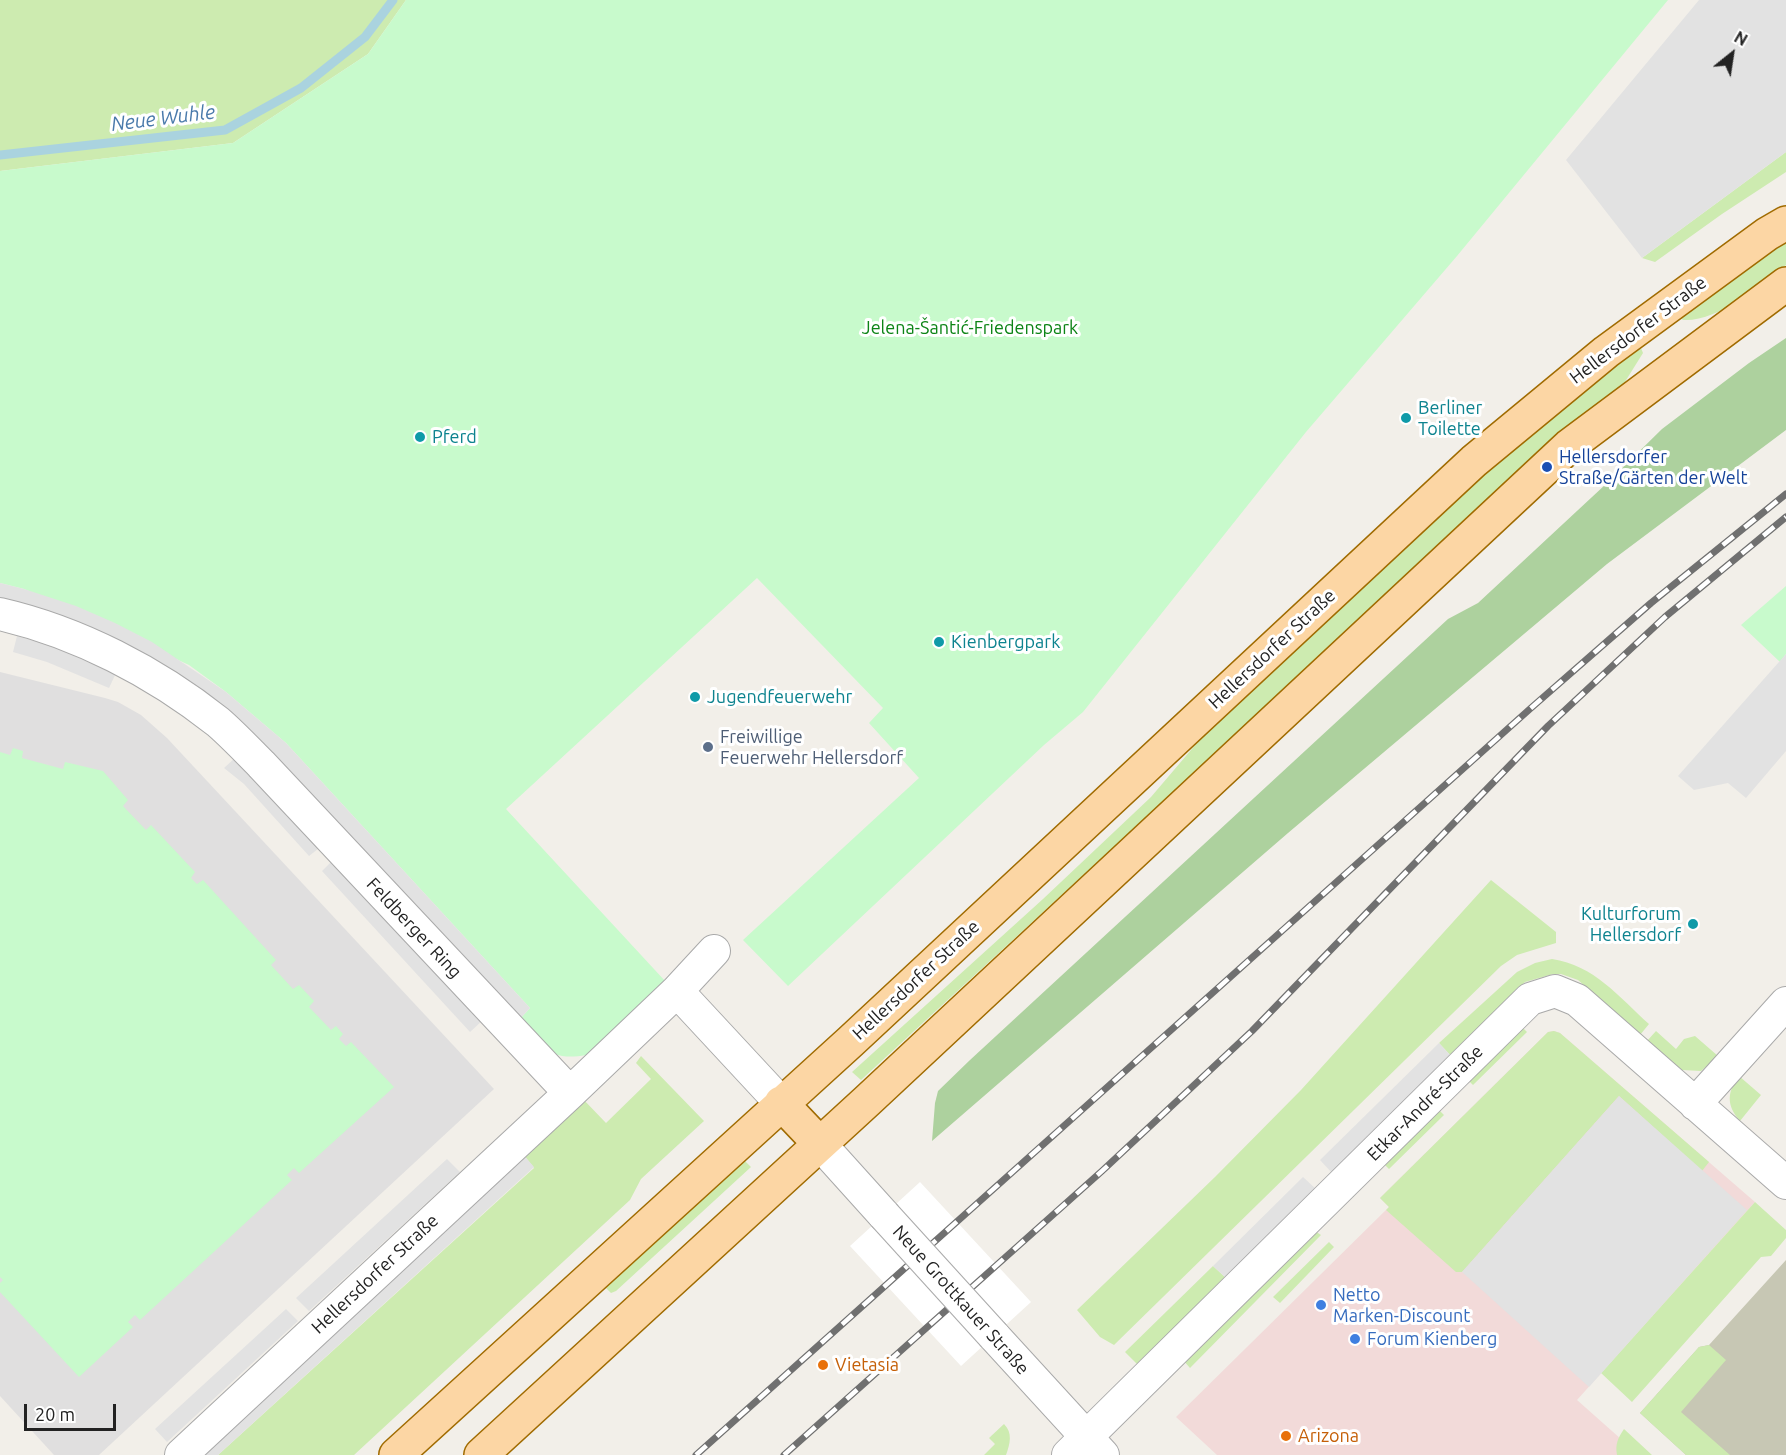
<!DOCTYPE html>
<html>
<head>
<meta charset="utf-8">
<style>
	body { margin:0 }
	#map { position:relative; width:1786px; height:1455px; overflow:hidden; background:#f2efe9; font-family:Ubuntu,sans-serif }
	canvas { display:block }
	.north { position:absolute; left:1702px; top:24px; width:60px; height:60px; -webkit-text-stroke:4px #fff; paint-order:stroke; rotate:30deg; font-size:16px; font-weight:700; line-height:24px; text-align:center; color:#222 }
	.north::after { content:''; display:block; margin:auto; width:21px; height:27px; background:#222; clip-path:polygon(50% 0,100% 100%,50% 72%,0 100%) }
	.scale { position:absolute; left:24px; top:1404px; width:92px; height:27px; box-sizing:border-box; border:3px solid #222; border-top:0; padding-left:8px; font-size:18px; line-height:21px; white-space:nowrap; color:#222; -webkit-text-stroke:4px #fff; paint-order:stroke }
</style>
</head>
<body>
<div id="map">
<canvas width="1786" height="1455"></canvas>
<div class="north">N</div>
<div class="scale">20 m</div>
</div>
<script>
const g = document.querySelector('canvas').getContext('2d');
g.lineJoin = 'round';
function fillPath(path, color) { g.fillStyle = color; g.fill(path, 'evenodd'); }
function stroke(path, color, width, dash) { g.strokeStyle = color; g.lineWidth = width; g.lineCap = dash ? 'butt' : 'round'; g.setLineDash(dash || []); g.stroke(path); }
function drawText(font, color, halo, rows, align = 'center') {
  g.font = font + ' Ubuntu,sans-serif'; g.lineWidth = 6; g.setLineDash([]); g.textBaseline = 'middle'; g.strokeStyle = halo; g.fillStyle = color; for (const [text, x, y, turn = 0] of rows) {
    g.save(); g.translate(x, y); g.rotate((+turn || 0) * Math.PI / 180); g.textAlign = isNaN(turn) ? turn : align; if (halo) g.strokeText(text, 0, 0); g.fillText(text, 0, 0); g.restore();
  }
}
const residential = new Path2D(`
	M 0,672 L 105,698 L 118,702 L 141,715 L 167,738 L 494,1089 L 99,1455 L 54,1455 L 0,1396 Z`);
const commercial = new Path2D(`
	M 1554,1031 L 1560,1033 L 1755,1202 L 1577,1400 L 1639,1455 L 1217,1455 L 1176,1417 L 1389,1207 L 1380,1198 L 1548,1032 Z`);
const construction = new Path2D(`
	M 1786,1260 L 1786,1455 L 1686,1455 L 1640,1413 L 1699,1347 L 1709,1345 Z`);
const grass = new Path2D(`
	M 0,0 L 406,0 L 368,54 L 233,143 L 0,171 Z
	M 1786,152 L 1786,172 L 1722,214 L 1655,262 L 1642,258 Z
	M 1786,237 L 1786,265 C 1759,286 1718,322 1683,320 L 1678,316 Z
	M 1639,343 L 1643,353 L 1623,385 L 1533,460 L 861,1080 L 852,1072 L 1043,899 L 1151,797 L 1208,730 L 1449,505 L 1547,418 Z
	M 1491,880 L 1556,932 L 1556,943 L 1517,955 L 1501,966 L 1114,1345 L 1100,1337 L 1077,1310 L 1215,1177 L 1301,1090 Z
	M 1552,959 C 1594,965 1619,997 1649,1024 L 1640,1035 L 1578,980 L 1561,974 L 1553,974 L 1525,982 L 1451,1056 L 1439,1043 L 1517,972 L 1535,963 Z
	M 1521,1026 L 1527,1032 L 1473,1085 L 1467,1079 Z
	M 1554,1031 L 1560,1033 L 1709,1162 L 1702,1171 L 1619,1096 L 1462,1272 L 1456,1272 L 1386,1210 L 1389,1207 L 1380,1198 L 1548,1032 Z
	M 1656,1031 L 1676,1049 L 1684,1039 L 1695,1036 L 1718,1056 L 1701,1071 L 1682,1070 L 1647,1041 Z
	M 641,1056 L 704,1121 L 641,1179 L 630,1200 L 354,1455 L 218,1455 L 534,1168 L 522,1153 L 582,1098 L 606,1123 L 651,1079 L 636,1063 Z
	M 1739,1076 L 1761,1095 L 1740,1121 C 1726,1105 1727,1092 1739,1076 Z
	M 1438,1109 L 1444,1115 L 1389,1169 L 1383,1163 Z
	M 742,1158 L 751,1167 L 616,1291 L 611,1293 L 606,1288 L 607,1283 Z
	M 1755,1202 L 1786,1230 L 1786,1238 L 1771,1256 L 1761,1257 L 1632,1402 L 1601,1373 Z
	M 1315,1231 L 1321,1235 L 1190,1368 L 1183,1360 Z
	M 1329,1242 L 1334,1247 L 1280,1303 L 1273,1297 Z
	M 1213,1266 L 1226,1278 L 1138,1365 L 1125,1352 Z
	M 1709,1345 L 1726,1360 L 1681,1412 L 1730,1455 L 1686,1455 L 1640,1413 L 1699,1347 Z
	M 1004,1424 C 1013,1433 1010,1444 1006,1455 L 984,1455 L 995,1444 L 989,1438 Z
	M 1624,1429 L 1652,1455 L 1617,1455 C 1615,1444 1618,1438 1624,1429 Z`);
const forest = new Path2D(`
	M 1786,338 L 1786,430 L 1607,564 L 1288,833 L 932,1141 L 935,1103 L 938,1091 L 970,1060 L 1448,619 L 1478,603 L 1606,484 L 1662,429 L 1749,363 Z`);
const park = new Path2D(`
	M 406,0 L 1668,0 L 1457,256 L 1306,432 L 1083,712 L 1044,745 L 788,986 L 743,940 L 919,778 L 869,723 L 883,708 L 757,578 L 506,809 L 666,982 L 586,1055 C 549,1062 541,1045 518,1021 L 530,1008 L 286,743 L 226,692 L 189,665 L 24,589 L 0,583 L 0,171 L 233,143 L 368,54 Z
	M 1786,586 L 1786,654 L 1780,662 L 1741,625 Z
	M 13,748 L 23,751 L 22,758 L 63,769 L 65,762 L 103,771 L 128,800 L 123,806 L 146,830 L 151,825 L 195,872 L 191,878 L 197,884 L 203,880 L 276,960 L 271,965 L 293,989 L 299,985 L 314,1001 L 309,1007 L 331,1030 L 336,1026 L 343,1034 L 339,1039 L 346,1046 L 351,1042 L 394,1087 L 299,1173 L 294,1168 L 287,1175 L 292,1180 L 140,1320 L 135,1315 L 128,1322 L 133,1327 L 79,1377 L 0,1292 L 0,1283 L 3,1280 L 0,1277 L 0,752 L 10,755 Z`);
const parking = new Path2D(`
	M 1699,0 L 1786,0 L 1786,152 L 1642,258 L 1566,160 Z
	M 0,583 L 24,589 L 76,606 L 115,623 L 152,642 L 226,692 L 286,743 L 530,1008 L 518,1021 L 282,766 L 0,600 Z
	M 17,636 L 50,645 L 116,673 L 109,688 L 47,662 L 13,652 Z
	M 1786,654 L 1786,751 L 1746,798 L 1728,783 L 1694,790 L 1678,776 Z
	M 237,756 L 323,845 L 309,856 L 244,784 L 224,768 Z
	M 335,858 L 483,1020 L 470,1032 L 322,871 Z
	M 1439,1043 L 1451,1056 L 1332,1173 L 1320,1160 Z
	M 1619,1096 L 1747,1210 L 1589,1387 L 1462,1272 Z
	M 522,1153 L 534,1167 L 218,1455 L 193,1455 Z
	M 447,1159 L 460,1172 L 309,1311 L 296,1298 Z
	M 1303,1177 L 1316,1189 L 1226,1278 L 1213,1266 Z
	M 286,1309 L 298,1321 L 167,1442 L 155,1429 Z`);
const pier = new Path2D(`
	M 920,1182 L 1031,1302 L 961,1366 L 850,1246 Z`);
const stream = new Path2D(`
	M 0,155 L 225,130 L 301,88 L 365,37 L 393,0`);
const minor = new Path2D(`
	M 0,614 C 78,632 155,672 218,722 C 233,735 247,750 261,764 L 570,1093
	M 677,991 L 781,1103
	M 1695,1104 L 1786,1003
	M 820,1144 L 884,1215
	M 994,1336 L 1103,1455
	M 181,1455 L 570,1093 L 677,991 L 714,951
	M 1068,1455 L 1530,999 L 1555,991 L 1577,1000 L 1786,1183`);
const major = new Path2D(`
	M 781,1103 L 820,1144
	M 396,1455 L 850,1042 L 1474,461 L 1606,352 L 1767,234 L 1786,223
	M 481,1455 L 867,1101 L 1569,446 L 1786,284`);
const rail = new Path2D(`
	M 696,1455 L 1531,708 L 1651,603 L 1786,494
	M 784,1455 L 1102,1171 L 1252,1031 L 1548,726 L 1665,617 L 1786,517`);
const minorBridge = new Path2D(`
	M 884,1215 L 994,1336`);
const markers = [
	[1406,418,6,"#0f9aa8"],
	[420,437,6,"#0f9aa8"],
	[1547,467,6,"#1a4fb4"],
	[939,642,6,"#0f9aa8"],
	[695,697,6,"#0f9aa8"],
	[708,747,6,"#5c6f8a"],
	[1693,924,6,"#0f9aa8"],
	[1321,1305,6,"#3f7fe0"],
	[1355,1339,6,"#3f7fe0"],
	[823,1365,6,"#e8710a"],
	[1286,1436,6,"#e8710a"]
];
const parkNames = [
	["Jelena-Šantić-Friedenspark",970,328]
];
const streetNames = [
	["Hellersdorfer Straße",1638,330,-37],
	["Hellersdorfer Straße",1272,649,-43],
	["Feldberger Ring",414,928,47],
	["Hellersdorfer Straße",916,980,-43],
	["Etkar-André-Straße",1425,1103,-45],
	["Hellersdorfer Straße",375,1274,-43],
	["Neue Grottkauer Straße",961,1300,48]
];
const cultureNames = [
	["Berliner",1418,408],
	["Toilette",1418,429],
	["Pferd",432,437],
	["Kienbergpark",951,642],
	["Jugendfeuerwehr",707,697],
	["Kulturforum",1681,914,"right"],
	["Hellersdorf",1681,935,"right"]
];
const transitNames = [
	["Hellersdorfer",1559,457],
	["Straße/Gärten der Welt",1559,478]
];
const serviceNames = [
	["Freiwillige",720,737],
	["Feuerwehr Hellersdorf",720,758]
];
const shopNames = [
	["Netto",1333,1295],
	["Marken-Discount",1333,1316],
	["Forum Kienberg",1367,1339]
];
const foodNames = [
	["Vietasia",835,1365],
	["Arizona",1298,1436]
];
const waterNames = [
	["Neue Wuhle",163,118,-7]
];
fillPath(residential, '#e0dfdf');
fillPath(commercial, '#f2dad9');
fillPath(construction, '#c7c7b4');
fillPath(grass, '#cdebb0');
fillPath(forest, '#add19e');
fillPath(park, '#c8facc');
fillPath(parking, '#e2e2e2');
fillPath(pier, '#fff');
stroke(stream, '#aad3df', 9);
stroke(minor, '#a9a9a9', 34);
stroke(major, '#a06b00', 36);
stroke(minor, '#fff', 32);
stroke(major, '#fcd6a4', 33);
stroke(rail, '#707070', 7);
stroke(rail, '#fff', 4.5, [14]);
stroke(minorBridge, '#a9a9a9', 34, []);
stroke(minorBridge, '#fff', 32);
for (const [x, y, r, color] of markers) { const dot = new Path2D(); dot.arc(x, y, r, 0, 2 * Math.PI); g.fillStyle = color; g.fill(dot); stroke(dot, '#fff', 2); }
drawText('18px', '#0c8416', '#fff', parkNames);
drawText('18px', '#222', '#fff', streetNames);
drawText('18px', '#0d838f', '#fff', cultureNames, 'left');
drawText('18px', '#164399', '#fff', transitNames, 'left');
drawText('18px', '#4e5e75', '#fff', serviceNames, 'left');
drawText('18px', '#366cbe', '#fff', shopNames, 'left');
drawText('18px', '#c56008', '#fff', foodNames, 'left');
drawText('italic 20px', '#4a7aab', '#fff', waterNames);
</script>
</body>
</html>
